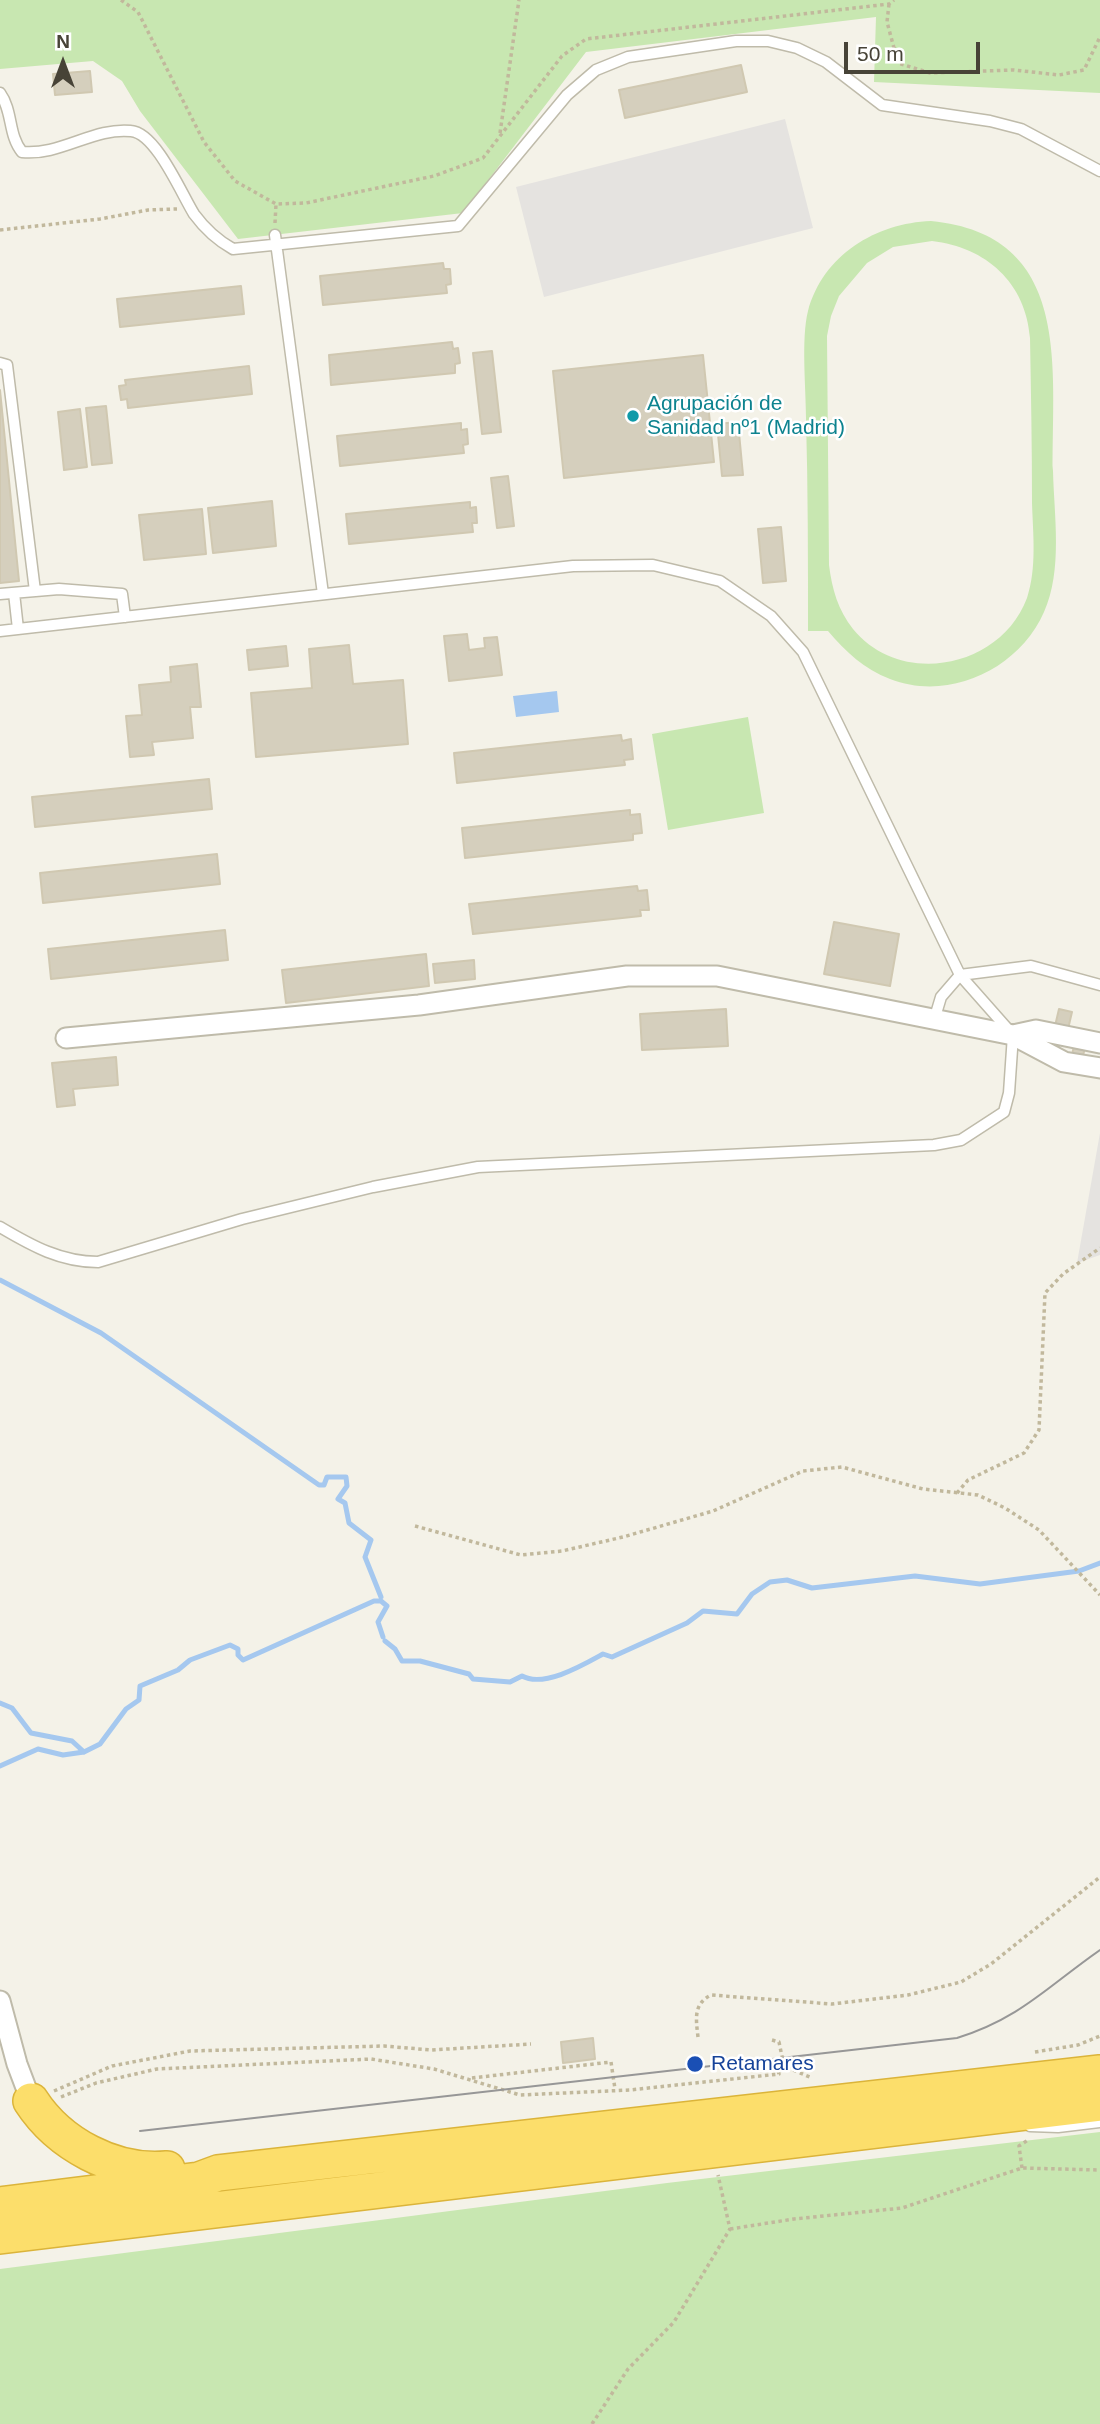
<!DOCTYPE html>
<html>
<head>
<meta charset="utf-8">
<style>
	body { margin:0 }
	#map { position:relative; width:1100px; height:2424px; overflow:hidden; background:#f4f2e8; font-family:Arial,sans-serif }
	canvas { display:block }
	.north { position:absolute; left:28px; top:28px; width:70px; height:70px; -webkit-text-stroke:5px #fff; paint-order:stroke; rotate:0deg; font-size:19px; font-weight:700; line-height:28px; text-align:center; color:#474337 }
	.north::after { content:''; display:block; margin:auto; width:24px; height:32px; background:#474337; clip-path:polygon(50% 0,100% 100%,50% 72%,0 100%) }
	.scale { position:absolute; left:844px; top:42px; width:136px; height:32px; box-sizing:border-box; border:4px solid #474337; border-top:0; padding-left:9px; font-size:21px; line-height:24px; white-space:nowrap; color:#474337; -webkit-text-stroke:5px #fff; paint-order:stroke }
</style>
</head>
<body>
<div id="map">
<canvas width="1100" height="2424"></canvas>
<div class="north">N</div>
<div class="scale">50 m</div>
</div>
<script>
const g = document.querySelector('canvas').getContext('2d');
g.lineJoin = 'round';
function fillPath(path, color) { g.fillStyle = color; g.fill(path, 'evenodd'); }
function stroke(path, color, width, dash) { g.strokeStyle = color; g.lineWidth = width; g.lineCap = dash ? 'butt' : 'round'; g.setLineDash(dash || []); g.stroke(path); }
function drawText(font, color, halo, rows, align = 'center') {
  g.font = font + ' Arial,sans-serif'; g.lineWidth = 5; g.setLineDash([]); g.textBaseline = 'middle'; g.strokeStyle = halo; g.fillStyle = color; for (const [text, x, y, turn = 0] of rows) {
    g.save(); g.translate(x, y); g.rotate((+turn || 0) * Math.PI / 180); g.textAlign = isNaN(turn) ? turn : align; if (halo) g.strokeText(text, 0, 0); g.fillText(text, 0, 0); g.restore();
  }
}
const green = new Path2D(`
	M 0,0 L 1100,0 L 1100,93 L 874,82 L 876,17 L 586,52 L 463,213 L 238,239 L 140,111 L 122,81 L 93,61 L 0,69 Z
	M 931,221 C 1073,235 1052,366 1053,471 C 1054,516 1063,570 1044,612 C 1019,669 949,702 890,679 C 864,669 846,652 828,631 L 808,631 C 808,560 808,489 806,418 C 806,389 801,338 808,311 C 823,255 876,223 931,221 ZM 932,241 C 986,247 1026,283 1030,338 C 1031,393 1032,448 1032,503 C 1033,534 1037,568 1027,598 C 1001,668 901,688 853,629 C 838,610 832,589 829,565 L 827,336 L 831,316 L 839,296 L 867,263 L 893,247 Z
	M 748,717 L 764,813 L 668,830 L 652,734 Z
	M 1100,2132 L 1100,2424 L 0,2424 L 0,2269 L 667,2183 Z`);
const parking = new Path2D(`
	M 785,119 L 813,228 L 544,297 L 516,187 Z
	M 1100,1133 L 1100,1255 L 1077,1263 Z`);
const water = new Path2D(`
	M 557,691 L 559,712 L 516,717 L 513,696 Z`);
const stream = new Path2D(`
	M 0,1280 L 101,1333 L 319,1485 L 324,1485 L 327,1477 L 346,1477 L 347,1486 L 338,1499 L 345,1503 L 349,1523 L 371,1540 L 365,1557 L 381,1597
	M 385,1641 L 395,1649 L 402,1661 L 420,1661 L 469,1674 L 473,1679 L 510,1682 L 522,1676 C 544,1688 583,1665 603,1654 L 612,1657 L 687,1623 L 703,1611 L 737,1614 L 752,1594 L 770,1582 L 787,1580 L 812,1588 L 915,1576 L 980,1584 L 1079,1571 L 1100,1563
	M 0,1703 L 12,1708 L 31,1733 L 72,1741 L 84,1752
	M 0,1766 L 38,1749 L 63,1755 L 84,1752 L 100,1744 L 126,1709 L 139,1700 L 140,1686 L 178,1670 L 190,1660 L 230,1645 L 238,1649 L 238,1655 L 243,1660 L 374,1601 L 381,1601 L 387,1606 L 378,1622 L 383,1637`);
const building = new Path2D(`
	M 741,65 L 747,92 L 625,118 L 619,90 Z
	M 90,71 L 92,92 L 55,95 L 53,74 Z
	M 443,263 L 444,269 L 450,269 L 451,284 L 446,285 L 447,293 L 323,305 L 320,276 Z
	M 241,286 L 244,314 L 120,327 L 117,299 Z
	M 452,342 L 453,349 L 458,348 L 460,363 L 455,364 L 455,373 L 331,385 L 329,355 Z
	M 492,351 L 501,432 L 482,434 L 473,353 Z
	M 703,355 L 714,462 L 564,478 L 553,371 Z
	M 249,366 L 252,394 L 128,408 L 127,399 L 121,400 L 119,386 L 126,385 L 125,380 Z
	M 0,390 L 19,581 L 0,583 Z
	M 106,406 L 112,463 L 92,465 L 86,408 Z
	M 80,409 L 87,467 L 64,470 L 58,412 Z
	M 738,422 L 743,475 L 722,476 L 717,424 Z
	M 461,423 L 461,430 L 467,429 L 468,444 L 463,445 L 464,453 L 340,466 L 337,436 Z
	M 508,476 L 514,526 L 497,528 L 491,478 Z
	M 272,501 L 276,546 L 213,553 L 208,508 Z
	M 470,502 L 470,508 L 476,507 L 477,523 L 472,523 L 473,532 L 349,544 L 346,514 Z
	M 202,509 L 206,554 L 144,560 L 139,515 Z
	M 781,527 L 786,581 L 763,583 L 758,529 Z
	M 467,634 L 469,650 L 485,648 L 484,638 L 497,637 L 502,675 L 449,681 L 444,636 Z
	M 349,645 L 353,684 L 403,680 L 408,744 L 256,757 L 251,693 L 312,688 L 309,649 Z
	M 286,646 L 288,666 L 249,670 L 247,650 Z
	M 197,664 L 201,707 L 190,707 L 193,738 L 152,742 L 154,755 L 130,757 L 126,716 L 142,715 L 139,685 L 171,682 L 170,667 Z
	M 621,735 L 622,741 L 631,739 L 633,759 L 624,760 L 625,765 L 457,783 L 454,753 Z
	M 209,779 L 212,809 L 35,827 L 32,797 Z
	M 630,810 L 630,815 L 640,814 L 642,833 L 633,834 L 633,840 L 465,858 L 462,828 Z
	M 217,854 L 220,884 L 43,903 L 40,873 Z
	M 637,886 L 638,891 L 647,890 L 649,910 L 640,910 L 641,916 L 473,934 L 469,904 Z
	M 834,922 L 899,934 L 890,986 L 824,974 Z
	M 225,930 L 228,960 L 51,979 L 48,949 Z
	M 426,954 L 429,986 L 286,1003 L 282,970 Z
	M 474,960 L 475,979 L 435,983 L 433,964 Z
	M 726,1009 L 728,1046 L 642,1050 L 640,1014 Z
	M 1059,1009 L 1072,1012 L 1068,1029 L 1055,1026 Z
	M 1074,1045 L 1085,1048 L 1082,1059 L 1072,1056 Z
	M 116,1057 L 118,1085 L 73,1089 L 75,1105 L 57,1107 L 52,1063 Z
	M 593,2038 L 595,2059 L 563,2063 L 561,2042 Z`);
const path = new Path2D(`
	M 121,0 L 138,12 L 204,142 L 235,181 L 276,204 L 306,203 L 434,176 L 483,158 L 562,56 L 586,39 L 889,4 L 894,0
	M 889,4 L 887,22 L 898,63 L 930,73 L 1014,70 L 1059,75 L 1084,70 L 1100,37
	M 500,133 L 519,0
	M 275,223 L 276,204
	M 0,230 L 100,219 L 148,210 L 177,209
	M 957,1493 L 968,1480 L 1024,1453 L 1039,1430 L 1045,1293 L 1063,1274 L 1100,1248
	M 415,1526 L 521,1555 L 562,1551 L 623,1537 L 713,1511 L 803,1471 L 842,1467 L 923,1489 L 978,1495 L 1005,1508 L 1039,1530 L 1100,1595
	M 698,2037 C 696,2019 693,2004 711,1995 L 832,2004 L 908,1995 L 961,1982 L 991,1964 L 1100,1877
	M 772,2040 L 779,2042 L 784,2066 L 812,2078
	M 1035,2052 L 1078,2045 L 1100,2036
	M 472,2078 L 611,2062 L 615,2089
	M 54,2091 L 112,2066 L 190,2051 L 384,2046 L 431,2050 L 531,2044
	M 61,2097 L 96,2083 L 157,2069 L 371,2059 L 434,2069 L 520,2095 L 630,2090 L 779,2074 L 777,2067 L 784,2066
	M 1022,2168 L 1019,2146 L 1028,2140
	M 730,2229 L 794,2219 L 902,2208 L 1022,2168 L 1100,2170
	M 592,2424 L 628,2369 L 674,2322 L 730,2229 L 718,2175`);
const lane = new Path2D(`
	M 0,93 C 13,111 8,135 22,152 C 60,156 94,127 131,131 C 156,133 181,193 194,214 C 205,229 217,240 233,249 L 458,226 L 567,95 L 596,70 L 628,57 L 736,41 L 768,41 L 797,48 L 826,62 L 882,105 L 990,121 L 1021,129 L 1100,171
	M 275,235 L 323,594
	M 0,363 L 7,365 L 35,591
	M 14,593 L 18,629
	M 0,594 L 59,589 L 122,594 L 125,617
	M 0,631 L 573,566 L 653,565 L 720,581 L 771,616 L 803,652 L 960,975 L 1013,1035 L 1009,1093 L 1004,1112 L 961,1140 L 934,1145 L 478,1167 L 373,1187 L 242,1219 L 98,1262 C 61,1262 32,1246 0,1227
	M 935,1017 L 941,997 L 960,975 L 1031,966 L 1100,985
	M 1030,2126 L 1058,2127 L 1100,2122`);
const street = new Path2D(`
	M 1013,1035 L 1036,1030 L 1100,1043
	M 66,1038 L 419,1005 L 627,976 L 717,976 L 1013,1035 L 1064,1062 L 1100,1068
	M 0,2001 L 17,2064 L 31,2101`);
const highway = new Path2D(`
	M 31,2101 C 59,2144 114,2174 167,2169
	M 0,2205 L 199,2180 L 218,2173 L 1100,2073
	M 0,2236 L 1100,2103`);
const tram = new Path2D(`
	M 140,2131 L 957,2038 C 1021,2018 1048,1986 1100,1950`);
const markers = [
	[633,416,7,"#0f9aa8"],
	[695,2064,9,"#1a4fb4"]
];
const cultureNames = [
	["Agrupación de",647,404],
	["Sanidad nº1 (Madrid)",647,428]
];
const transitNames = [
	["Retamares",711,2064]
];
fillPath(green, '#c8e7b1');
fillPath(parking, '#e5e3e0');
fillPath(water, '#a5c8ef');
stroke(stream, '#a5c8ef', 5);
fillPath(building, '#d5cfbd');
stroke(building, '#d0c8b1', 2);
stroke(lane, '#bfbbaa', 13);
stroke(street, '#bfbbaa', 23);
stroke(highway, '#dbb43a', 38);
stroke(path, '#c1b89c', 3.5, [3.5, 3.5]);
stroke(lane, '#fff', 10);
stroke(street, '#fff', 19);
stroke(highway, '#fcde6b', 35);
stroke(tram, '#979797', 2);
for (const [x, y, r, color] of markers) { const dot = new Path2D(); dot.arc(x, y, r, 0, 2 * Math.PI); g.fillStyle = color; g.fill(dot); stroke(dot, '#fff', 2.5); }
drawText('21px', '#0d838f', '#fff', cultureNames, 'left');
drawText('21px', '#164399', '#fff', transitNames, 'left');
</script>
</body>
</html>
